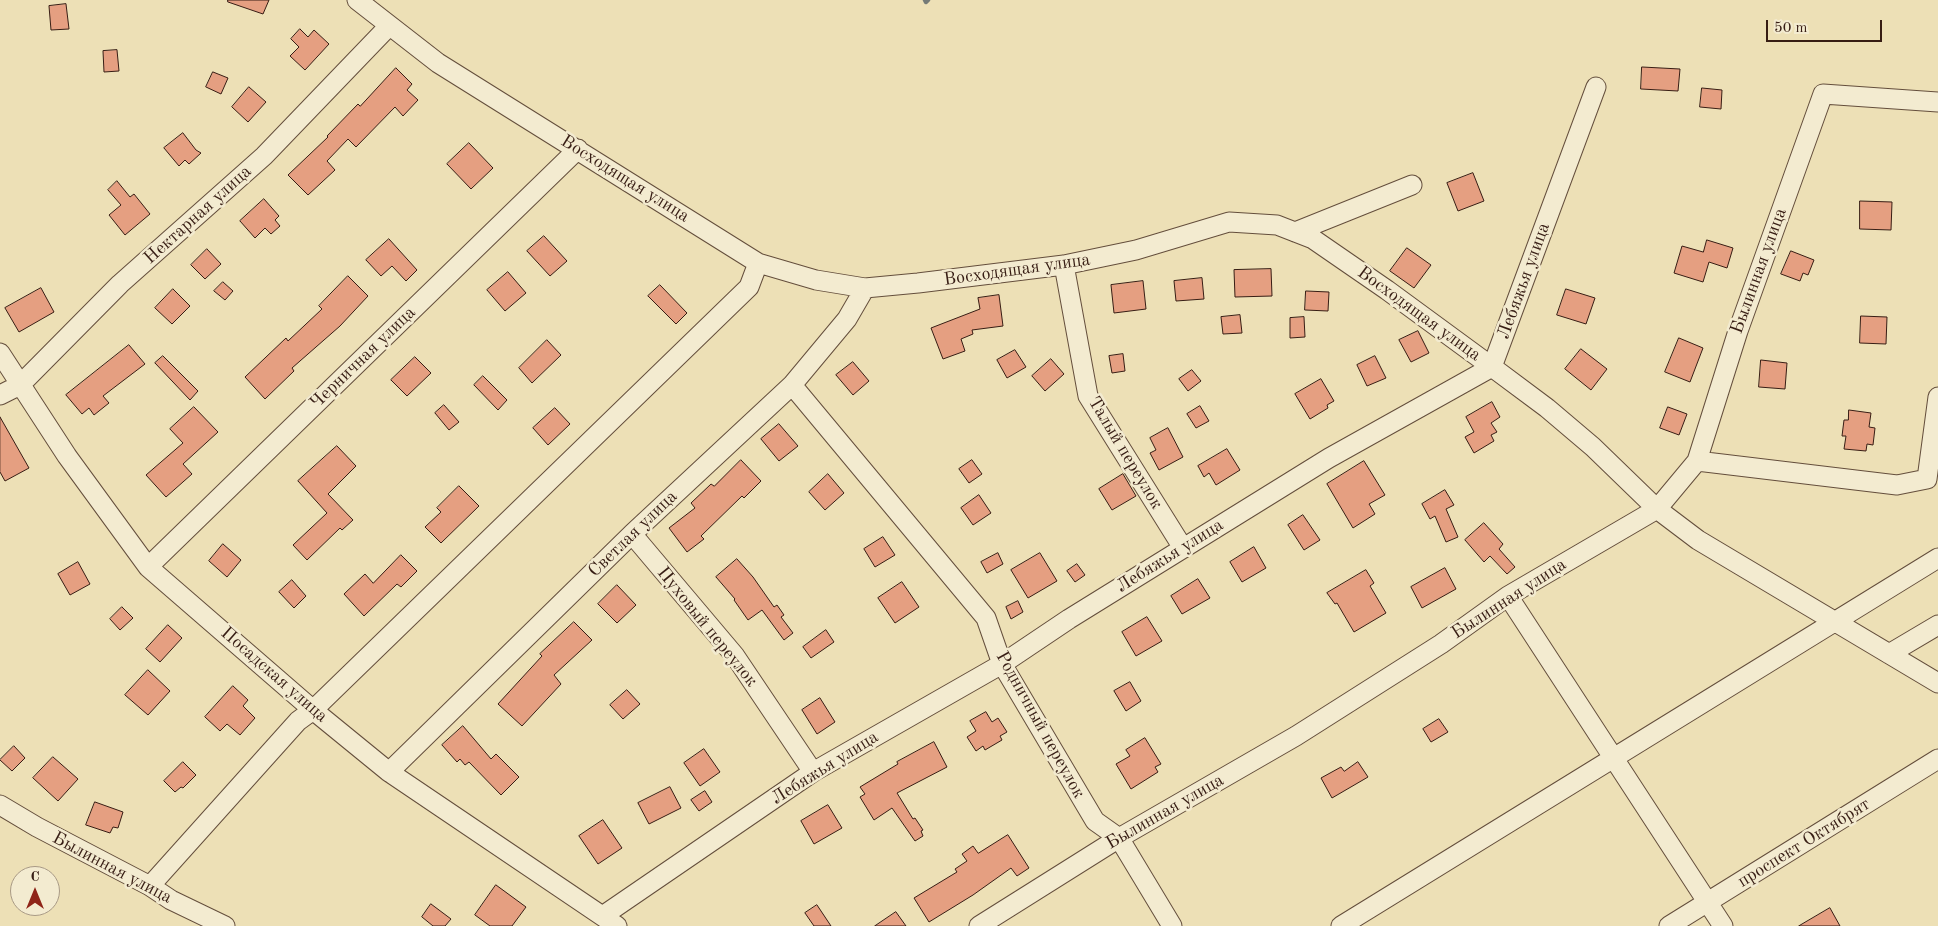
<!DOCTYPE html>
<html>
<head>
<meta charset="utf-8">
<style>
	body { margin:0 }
	#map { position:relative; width:1938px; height:926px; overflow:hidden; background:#ede0b6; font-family:"Old Standard TT",serif }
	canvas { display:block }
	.north { position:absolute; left:10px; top:866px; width:50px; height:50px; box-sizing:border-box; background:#f3ebd0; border:1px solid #a89985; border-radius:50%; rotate:0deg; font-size:14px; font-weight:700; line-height:20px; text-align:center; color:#371d14 }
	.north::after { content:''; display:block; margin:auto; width:18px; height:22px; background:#8f2418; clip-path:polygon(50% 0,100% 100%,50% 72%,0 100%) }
	.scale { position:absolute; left:1766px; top:20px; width:116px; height:22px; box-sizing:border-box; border:2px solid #371d14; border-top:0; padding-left:6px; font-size:15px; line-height:18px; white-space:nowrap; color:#371d14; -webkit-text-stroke:4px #f3ebd0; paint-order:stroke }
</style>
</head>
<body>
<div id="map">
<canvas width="1938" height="926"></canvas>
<div class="north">С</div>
<div class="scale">50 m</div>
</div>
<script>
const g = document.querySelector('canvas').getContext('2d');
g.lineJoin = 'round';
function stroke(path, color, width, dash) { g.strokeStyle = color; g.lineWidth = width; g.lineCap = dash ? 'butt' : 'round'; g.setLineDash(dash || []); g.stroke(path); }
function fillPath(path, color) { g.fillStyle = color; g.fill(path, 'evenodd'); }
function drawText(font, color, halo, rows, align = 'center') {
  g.font = font + ' "Old Standard TT",serif'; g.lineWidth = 5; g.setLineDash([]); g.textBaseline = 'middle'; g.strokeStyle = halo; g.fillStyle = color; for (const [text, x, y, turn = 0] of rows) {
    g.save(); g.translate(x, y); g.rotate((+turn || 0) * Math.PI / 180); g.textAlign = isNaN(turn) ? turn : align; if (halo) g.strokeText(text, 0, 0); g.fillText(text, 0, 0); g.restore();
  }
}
const stream = new Path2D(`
	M 925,0 L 926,2 L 928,0`);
const building = new Path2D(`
	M 228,0 L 269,0 L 263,14 L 228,2 Z
	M 66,4 L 69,29 L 51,30 L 49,6 Z
	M 300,29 L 308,37 L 314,30 L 329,44 L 305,70 L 290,56 L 299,47 L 291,39 Z
	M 117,50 L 119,71 L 104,72 L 103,51 Z
	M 1642,67 L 1680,69 L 1678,91 L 1641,89 Z
	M 396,68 L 412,84 L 407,90 L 418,100 L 403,116 L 395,107 L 356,147 L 348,139 L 327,161 L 335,170 L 308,195 L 288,175 L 328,137 L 327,136 L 358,104 L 360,106 Z
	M 213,72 L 228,78 L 221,94 L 206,87 Z
	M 249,87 L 266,102 L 248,122 L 232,107 Z
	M 1702,88 L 1722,90 L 1721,109 L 1700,107 Z
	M 183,133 L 196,150 L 201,153 L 189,164 L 185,160 L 179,166 L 164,148 Z
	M 469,143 L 493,168 L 471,189 L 447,164 Z
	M 1473,173 L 1484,201 L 1458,211 L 1447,183 Z
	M 117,181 L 130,197 L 134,194 L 150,214 L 125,235 L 109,215 L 121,205 L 108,190 Z
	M 264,199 L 279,216 L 275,220 L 280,226 L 271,234 L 265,228 L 255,238 L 240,221 Z
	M 1860,201 L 1892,202 L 1891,230 L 1860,229 Z
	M 544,236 L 567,261 L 550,276 L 527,251 Z
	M 389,239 L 417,270 L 406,281 L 392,266 L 381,276 L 366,260 Z
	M 1707,240 L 1733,248 L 1727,268 L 1709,262 L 1703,282 L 1674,273 L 1682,246 L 1703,252 Z
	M 1407,248 L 1431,265 L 1414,288 L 1390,271 Z
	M 207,249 L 221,264 L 205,279 L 191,265 Z
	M 1791,251 L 1814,260 L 1808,275 L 1803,273 L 1800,281 L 1781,274 Z
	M 1271,269 L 1272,296 L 1235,297 L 1234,270 Z
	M 508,272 L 526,293 L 505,311 L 487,290 Z
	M 348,276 L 368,296 L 340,326 L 292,368 L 294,371 L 265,399 L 245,377 L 286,338 L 288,341 L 322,309 L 319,306 Z
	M 1202,278 L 1204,299 L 1176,301 L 1174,281 Z
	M 1143,281 L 1146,309 L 1114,313 L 1111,285 Z
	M 223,282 L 233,291 L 225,300 L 214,291 Z
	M 660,285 L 687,313 L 676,324 L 648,296 Z
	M 41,288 L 54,312 L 19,332 L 5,308 Z
	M 173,289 L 190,306 L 172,324 L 155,308 Z
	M 1566,289 L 1595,298 L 1586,324 L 1557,315 Z
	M 1306,291 L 1329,292 L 1328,311 L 1305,310 Z
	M 999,295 L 1003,326 L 972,330 L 973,334 L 961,339 L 965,351 L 943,359 L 931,328 L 980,309 L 978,298 Z
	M 1240,315 L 1242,333 L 1223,334 L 1221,317 Z
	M 1861,316 L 1887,317 L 1886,344 L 1860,343 Z
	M 1304,317 L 1305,337 L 1290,338 L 1290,318 Z
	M 1418,331 L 1429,353 L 1411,362 L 1399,340 Z
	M 1679,338 L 1703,348 L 1690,382 L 1665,372 Z
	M 547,340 L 561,355 L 532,383 L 519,368 Z
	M 129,345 L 145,364 L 103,396 L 109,403 L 94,415 L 89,408 L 82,414 L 66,395 Z
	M 1581,349 L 1607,369 L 1591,390 L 1565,369 Z
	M 1015,350 L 1026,367 L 1007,378 L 997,360 Z
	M 1123,354 L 1125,371 L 1112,373 L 1109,356 Z
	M 163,356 L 198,391 L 190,400 L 155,363 Z
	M 1375,356 L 1386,378 L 1367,386 L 1357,365 Z
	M 415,357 L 431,373 L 407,396 L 391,380 Z
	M 1051,359 L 1064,374 L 1045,391 L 1032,376 Z
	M 1761,360 L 1787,363 L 1785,389 L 1759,387 Z
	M 853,362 L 869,381 L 853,395 L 836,375 Z
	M 1192,370 L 1201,381 L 1188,391 L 1179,379 Z
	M 483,376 L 507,400 L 498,410 L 474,385 Z
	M 1321,379 L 1334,401 L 1327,405 L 1328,408 L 1310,419 L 1295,394 Z
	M 1492,402 L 1500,417 L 1491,423 L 1497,432 L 1491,435 L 1494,441 L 1474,453 L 1465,437 L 1474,432 L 1466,417 Z
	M 444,405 L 459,422 L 449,430 L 435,413 Z
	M 1200,406 L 1209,421 L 1196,428 L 1187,414 Z
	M 194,407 L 218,432 L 183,464 L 192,474 L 166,497 L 146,475 L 183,443 L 170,429 Z
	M 1668,407 L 1687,414 L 1679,435 L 1660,428 Z
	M 555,408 L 570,424 L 548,445 L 533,428 Z
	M 1849,410 L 1871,413 L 1869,427 L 1875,428 L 1873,445 L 1867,444 L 1866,451 L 1844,449 L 1846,436 L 1842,436 L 1844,420 L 1848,420 Z
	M 0,417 L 29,468 L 5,481 L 0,472 Z
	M 779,424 L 798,446 L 779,461 L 761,439 Z
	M 1168,428 L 1183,457 L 1159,470 L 1150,453 L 1156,450 L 1150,438 Z
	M 337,446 L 356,466 L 328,494 L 353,520 L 342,530 L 340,528 L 307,560 L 293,545 L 327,513 L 298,481 Z
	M 1227,449 L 1240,470 L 1216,485 L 1209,473 L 1204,477 L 1198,466 Z
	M 741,460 L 761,481 L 744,498 L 742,496 L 701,536 L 704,539 L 687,552 L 669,528 L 695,508 L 691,503 L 711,484 L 714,486 Z
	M 972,460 L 982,474 L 969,483 L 959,469 Z
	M 1364,461 L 1385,495 L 1369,504 L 1375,514 L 1353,528 L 1327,484 Z
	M 828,474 L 844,493 L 825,510 L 809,492 Z
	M 1123,474 L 1136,496 L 1112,510 L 1099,489 Z
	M 459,486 L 479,506 L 441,543 L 425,527 L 441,512 L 437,508 Z
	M 1445,490 L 1454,505 L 1446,509 L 1458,537 L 1446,542 L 1435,516 L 1430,519 L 1422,504 Z
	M 979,495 L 991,513 L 973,525 L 961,508 Z
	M 1303,515 L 1320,540 L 1304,550 L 1288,525 Z
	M 1484,523 L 1503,544 L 1499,549 L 1515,567 L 1507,574 L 1490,556 L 1484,562 L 1465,540 Z
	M 883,537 L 895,555 L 875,567 L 864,549 Z
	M 223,544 L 241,560 L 227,577 L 209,561 Z
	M 1254,547 L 1266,568 L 1242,582 L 1230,562 Z
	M 998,553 L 1003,564 L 987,573 L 981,562 Z
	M 1040,553 L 1057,581 L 1028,598 L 1011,570 Z
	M 401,555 L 417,571 L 401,587 L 397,584 L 364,616 L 344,594 L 365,574 L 373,583 Z
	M 737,559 L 753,577 L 774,607 L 777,605 L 784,615 L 781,617 L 793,633 L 784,640 L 762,610 L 748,620 L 734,600 L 735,599 L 716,577 Z
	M 78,562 L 90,584 L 70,595 L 58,574 Z
	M 1077,564 L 1085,575 L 1075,582 L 1067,571 Z
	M 1445,568 L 1456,589 L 1422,608 L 1411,587 Z
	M 1366,570 L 1374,583 L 1370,586 L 1386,613 L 1354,632 L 1337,603 L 1335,604 L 1327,593 Z
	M 1198,579 L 1210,598 L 1182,614 L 1171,596 Z
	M 292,580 L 306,596 L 294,608 L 279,592 Z
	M 902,582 L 919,607 L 895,623 L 878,598 Z
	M 617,585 L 636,605 L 617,623 L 598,604 Z
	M 1018,601 L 1023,612 L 1011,619 L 1006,607 Z
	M 122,607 L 133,618 L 120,630 L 110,619 Z
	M 1147,617 L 1162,641 L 1136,656 L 1122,632 Z
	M 574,622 L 592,640 L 554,675 L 561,684 L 522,726 L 498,704 L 542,656 L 540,654 Z
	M 168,625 L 182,638 L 160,662 L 146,649 Z
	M 826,630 L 834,642 L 811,658 L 803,647 Z
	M 148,670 L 170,691 L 148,715 L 125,695 Z
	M 1130,682 L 1141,701 L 1126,711 L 1114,691 Z
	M 233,686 L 248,700 L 243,706 L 255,718 L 240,735 L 227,724 L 220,731 L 205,717 Z
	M 627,690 L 640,704 L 623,719 L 610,705 Z
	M 820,698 L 835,722 L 817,734 L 802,710 Z
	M 986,712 L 992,722 L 998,718 L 1007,732 L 1000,736 L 1002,740 L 985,750 L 983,746 L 976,751 L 967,737 L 976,731 L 970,721 Z
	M 1439,719 L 1448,732 L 1431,742 L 1423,729 Z
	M 463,726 L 491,759 L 496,754 L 519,777 L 501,795 L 469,762 L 465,765 L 460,759 L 457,762 L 442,745 Z
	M 1145,738 L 1161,764 L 1155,767 L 1158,772 L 1131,789 L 1116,764 L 1130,756 L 1126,750 Z
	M 934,742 L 947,767 L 897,793 L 913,819 L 915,818 L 923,830 L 921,831 L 923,836 L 915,841 L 892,808 L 874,820 L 860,797 L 865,794 L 860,787 L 898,764 L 897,762 Z
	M 14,746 L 25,758 L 12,771 L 0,760 Z
	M 704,749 L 720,772 L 700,786 L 684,763 Z
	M 53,757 L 78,779 L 58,801 L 33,778 Z
	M 183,762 L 196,775 L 183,788 L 181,787 L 175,792 L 164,781 Z
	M 1358,762 L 1368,777 L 1332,798 L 1321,778 L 1341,767 L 1344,771 Z
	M 670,787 L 681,808 L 649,824 L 638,803 Z
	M 705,791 L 712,802 L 699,811 L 691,800 Z
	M 95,802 L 123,812 L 118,828 L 113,827 L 110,833 L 86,825 Z
	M 828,805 L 842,828 L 814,844 L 801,821 Z
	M 603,820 L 622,848 L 598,864 L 579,836 Z
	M 1008,835 L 1029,868 L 1017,876 L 1011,868 L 973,895 L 929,922 L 914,898 L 957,872 L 955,869 L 967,861 L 962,854 L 973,846 L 978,853 Z
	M 496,885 L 526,907 L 512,926 L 490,926 L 475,915 Z
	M 431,904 L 451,919 L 445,926 L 433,926 L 422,917 Z
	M 817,905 L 831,926 L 814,926 L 805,913 Z
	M 1830,908 L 1840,926 L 1799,926 Z
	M 896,912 L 906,926 L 875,926 Z`);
const minor = new Path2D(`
	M 357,0 L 438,63 L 758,263 L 816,280 L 865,288 L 918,283 L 1064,265 L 1136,250 L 1229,222 L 1277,225 L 1313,239 L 1387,290 L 1492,367 L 1547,408 L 1593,447 L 1657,509 L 1698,540 L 1938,683
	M 1295,232 L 1412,185
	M 1064,265 L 1088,396 L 1183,548
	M 0,353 L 67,456 L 148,567 L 313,710 L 389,772 L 617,926
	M 792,385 L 986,618 L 1002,664 L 1095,821 L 1119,838 L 1172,926
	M 0,395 L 20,385 L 120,284 L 264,156 L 389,26
	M 1697,461 L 1897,485 L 1927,479 L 1938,397
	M 632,534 L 735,656 L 813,772
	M 148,567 L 578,149
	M 1508,596 L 1723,926
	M 1889,654 L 1938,625
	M 389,772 L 632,534 L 792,385 L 847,319 L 865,288
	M 0,805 L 37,827 L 150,886 L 171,900 L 225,926
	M 150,886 L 298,721 L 313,710 L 749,287 L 758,263
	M 604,915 L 813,772 L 1002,664 L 1069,619 L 1329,458 L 1492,367 L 1596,87
	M 979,926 L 1119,838 L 1296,736 L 1441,644 L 1508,596 L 1657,509 L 1697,461 L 1738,331 L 1823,94 L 1938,102
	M 1341,926 L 1938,558
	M 1669,926 L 1938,759`);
const streetNames = [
	["Восходящая улица",625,179,32],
	["Нектарная улица",198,215,-42],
	["Восходящая улица",1017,270,-8],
	["Былинная улица",1759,271,-70],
	["Лебяжья улица",1524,281,-70],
	["Восходящая улица",1419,314,36],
	["Черничная улица",363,358,-44],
	["Талый переулок",1125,453,59],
	["Светлая улица",633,534,-44],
	["Лебяжья улица",1170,556,-32],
	["Былинная улица",1509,599,-33],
	["Пуховый переулок",707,627,51],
	["Посадская улица",274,675,41],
	["Родничный переулок",1040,725,61],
	["Лебяжья улица",825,768,-32],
	["Былинная улица",1165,812,-30],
	["проспект Октябрят",1804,843,-32],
	["Былинная улица",112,868,28]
];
stroke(stream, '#757b77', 4.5);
fillPath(building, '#e59f81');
stroke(building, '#371d14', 1);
stroke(minor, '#644e3c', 21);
stroke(minor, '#f3ebd0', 19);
drawText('18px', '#371d14', '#f3ebd0', streetNames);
</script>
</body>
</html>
